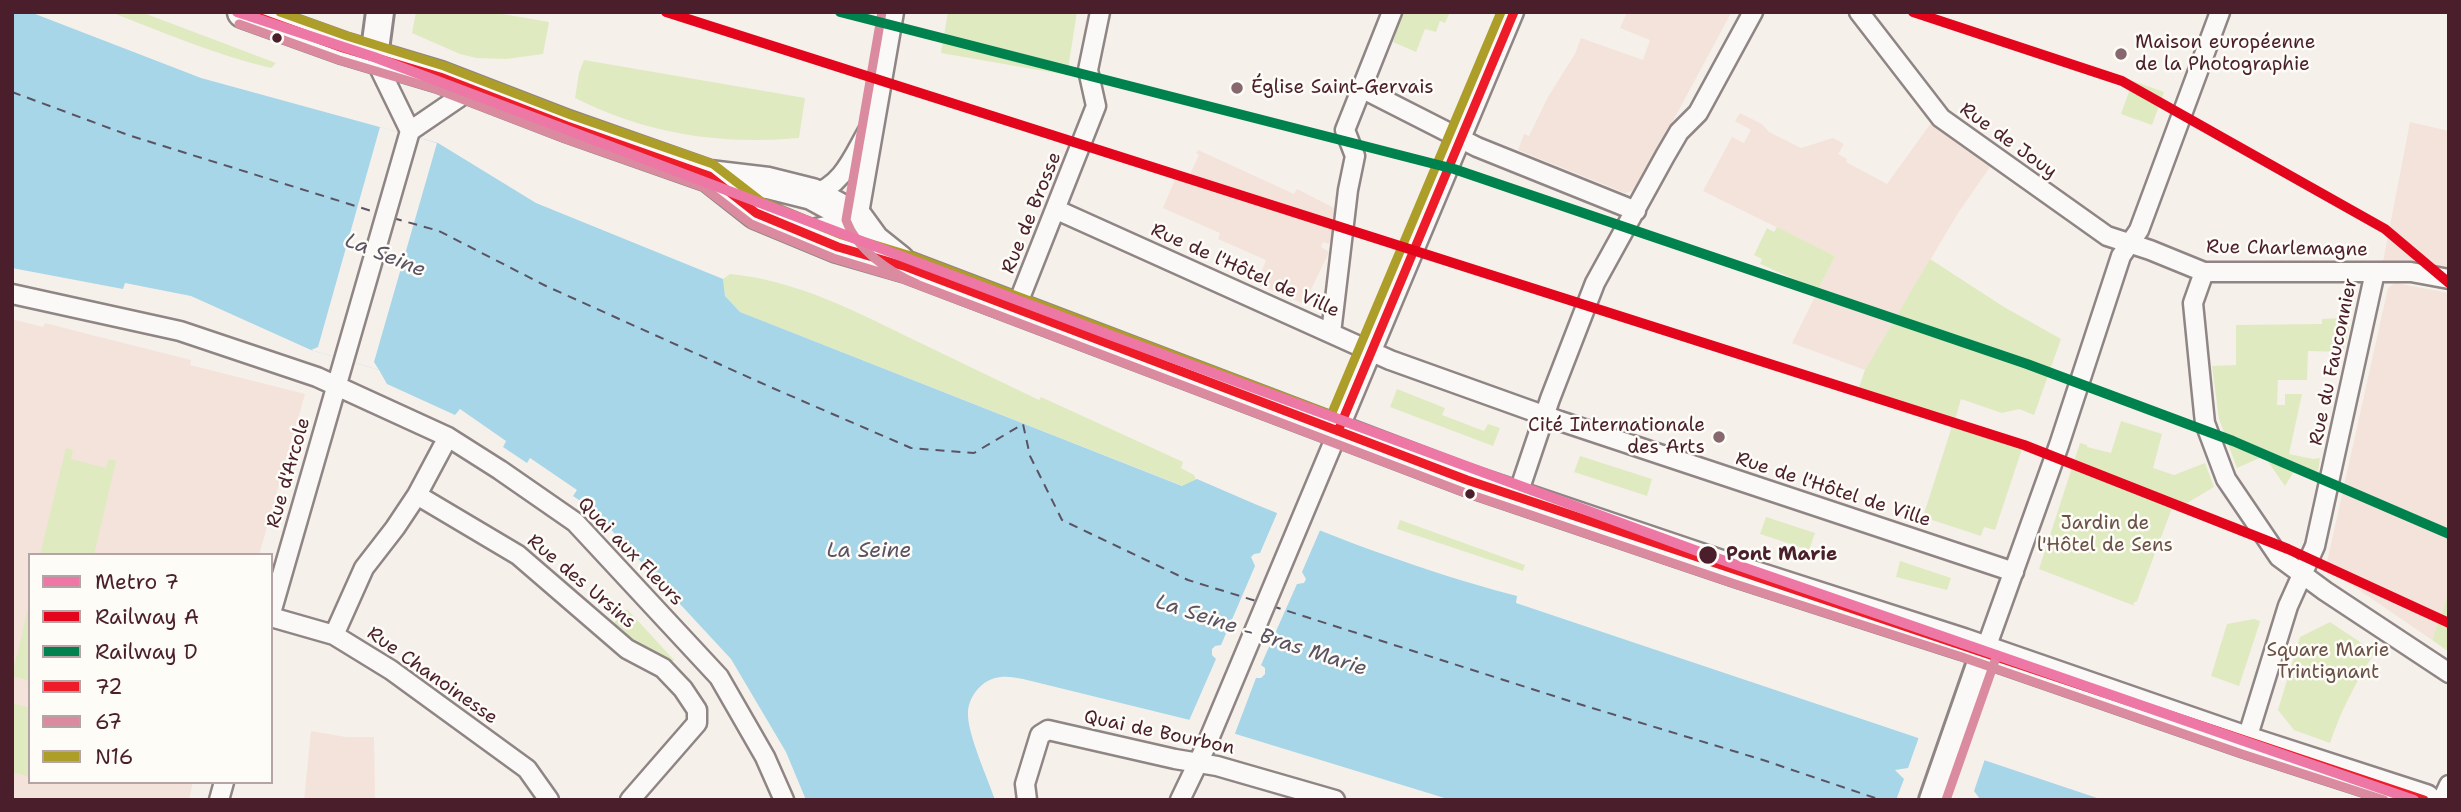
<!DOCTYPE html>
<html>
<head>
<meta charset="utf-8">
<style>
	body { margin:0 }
	#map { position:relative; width:2461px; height:812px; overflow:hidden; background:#f6f0eb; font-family:"Shantell Sans",sans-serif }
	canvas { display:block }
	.frame { position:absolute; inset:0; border:14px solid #4a1f2b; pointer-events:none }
	.legend { position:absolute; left:28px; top:553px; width:245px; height:231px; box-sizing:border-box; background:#fdfcf7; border:2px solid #b5a4a5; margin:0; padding:9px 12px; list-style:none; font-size:21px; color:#4a1f2b }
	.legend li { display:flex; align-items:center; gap:14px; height:35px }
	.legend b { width:35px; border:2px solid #b5a4a5 }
</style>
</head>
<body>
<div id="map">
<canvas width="2461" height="812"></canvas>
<div class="frame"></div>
<ul class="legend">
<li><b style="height:9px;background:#ed78a6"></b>Metro 7</li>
<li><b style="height:9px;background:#e3051c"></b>Railway A</li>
<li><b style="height:9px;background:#00824e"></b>Railway D</li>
<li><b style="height:9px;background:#ee1b29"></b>72</li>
<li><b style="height:9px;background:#db8b9f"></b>67</li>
<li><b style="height:9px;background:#ad9e2a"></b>N16</li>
</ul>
</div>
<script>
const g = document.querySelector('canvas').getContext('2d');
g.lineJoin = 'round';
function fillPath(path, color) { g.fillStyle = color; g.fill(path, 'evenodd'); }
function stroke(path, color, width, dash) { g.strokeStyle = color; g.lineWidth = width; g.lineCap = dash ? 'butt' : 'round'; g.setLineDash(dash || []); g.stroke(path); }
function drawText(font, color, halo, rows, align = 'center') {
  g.font = font + ' "Shantell Sans",sans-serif'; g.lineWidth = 5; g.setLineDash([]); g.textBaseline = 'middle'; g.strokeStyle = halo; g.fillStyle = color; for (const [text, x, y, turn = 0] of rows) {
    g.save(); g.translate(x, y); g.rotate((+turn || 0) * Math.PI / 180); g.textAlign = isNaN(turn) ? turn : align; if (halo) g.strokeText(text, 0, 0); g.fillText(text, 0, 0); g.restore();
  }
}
const built = new Path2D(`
	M 1627,12 L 1731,13 L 1638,186 L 1632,191 L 1625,193 L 1518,150 L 1524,134 L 1529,136 L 1548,97 L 1575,54 L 1581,38 L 1643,60 L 1650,40 L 1620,28 Z
	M 1740,113 L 1762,124 L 1769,132 L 1801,148 L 1833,138 L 1844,144 L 1838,154 L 1847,159 L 1846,162 L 1887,184 L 1931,123 L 1990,167 L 1958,213 L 1865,370 L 1792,343 L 1835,256 L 1703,191 L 1732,137 L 1744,143 L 1751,130 L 1735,121 Z
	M 2410,122 L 2449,131 L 2449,268 L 2415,262 L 2383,262 Z
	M 1198,150 L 1294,194 L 1297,189 L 1340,211 L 1331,230 L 1334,232 L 1329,244 L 1323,242 L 1321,247 L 1329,252 L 1304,304 L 1257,284 L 1266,260 L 1218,239 L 1220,233 L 1163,208 L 1178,172 L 1189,176 L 1199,155 L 1196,153 Z
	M 2395,283 L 2449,293 L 2449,592 L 2432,640 L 2330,570 L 2327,562 L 2388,288 Z
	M 12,319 L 43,327 L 45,323 L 72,330 L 191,360 L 190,365 L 305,394 L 259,555 L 30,555 L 30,782 L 193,782 L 189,800 L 12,800 Z
	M 311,731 L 346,737 L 374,737 L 375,800 L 304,800 Z`);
const green = new Path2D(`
	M 111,12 L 141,12 L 276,63 L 271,68 C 216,55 164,33 111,12 Z
	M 416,12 L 491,12 L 549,22 L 543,54 L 506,59 L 476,58 L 460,54 L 412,33 Z
	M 948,12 L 1077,12 L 1067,75 L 941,53 Z
	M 1403,12 L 1450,12 L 1445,23 L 1440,21 L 1436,32 L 1425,29 L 1416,52 L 1393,42 Z
	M 584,60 L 805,98 L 799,138 C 720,145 647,134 575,98 L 579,73 Z
	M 2133,81 L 2164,92 L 2152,125 L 2121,114 Z
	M 1777,227 L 1835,256 L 1818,290 L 1763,265 L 1760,264 L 1762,259 L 1754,255 L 1767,228 L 1774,232 Z
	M 1930,259 L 2004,307 L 2061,339 L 2034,415 L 2019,409 L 2002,413 L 1961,399 L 1954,423 L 2023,446 L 1995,530 L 1984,527 L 1981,536 L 1923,517 L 1953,423 L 1858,390 L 1865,370 Z
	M 730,274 C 794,280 851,309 908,337 C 952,358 995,379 1039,400 L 1041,397 L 1183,462 L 1181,468 L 1194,475 L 1196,480 L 1183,486 L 740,312 L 725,296 L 723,279 Z
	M 2342,318 L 2349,328 L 2343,352 L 2308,351 L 2307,380 L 2278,380 L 2277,405 L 2285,405 L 2285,394 L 2302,394 L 2289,454 L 2313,459 L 2320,458 L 2318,472 L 2300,470 L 2299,474 L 2293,473 L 2285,486 L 2264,456 L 2237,468 L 2219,419 L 2212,366 L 2236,365 L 2236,325 L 2322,324 L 2322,319 Z
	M 1397,389 L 1445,408 L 1442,415 L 1484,431 L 1488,424 L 1500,428 L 1493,446 L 1390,407 Z
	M 2121,421 L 2162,434 L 2153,468 L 2174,475 L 2205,463 L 2214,487 L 2187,503 L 2183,512 L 2172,508 L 2137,601 L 2133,603 L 2135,606 L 2039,569 L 2080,443 L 2087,445 L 2087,447 L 2111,453 Z
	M 66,448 L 73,450 L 71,459 L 106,468 L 109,459 L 116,461 L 94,555 L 40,555 Z
	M 1580,456 L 1652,479 L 1647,496 L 1574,472 Z
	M 1766,517 L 1815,533 L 1809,550 L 1760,534 Z
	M 1400,520 L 1525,565 L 1523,571 L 1397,529 Z
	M 1900,561 L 1951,578 L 1947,590 L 1896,577 Z
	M 2449,592 L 2449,652 L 2432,640 Z
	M 30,600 L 30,681 L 12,676 Z
	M 627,609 L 674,660 L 669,664 L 638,649 L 611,626 Z
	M 2254,619 L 2260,621 L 2259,625 L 2239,686 L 2211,676 L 2227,624 Z
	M 2330,622 L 2375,652 C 2356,682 2341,710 2330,743 L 2294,730 L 2278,710 L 2300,637 Z
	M 12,703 L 30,708 L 30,777 L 12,772 Z`);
const water = new Path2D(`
	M 12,12 L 30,12 L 201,78 L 438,143 L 536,203 L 723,279 L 725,296 L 740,312 L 1182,486 L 1197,479 C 1302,525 1406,567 1517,596 L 1516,603 L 1519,604 L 2103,800 L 1451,800 L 1190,720 L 1023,679 C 1016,678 1008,676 1001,677 C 982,678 967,698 968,715 C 968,735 988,779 995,800 L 806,800 L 786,752 L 731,659 L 591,508 L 573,496 L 577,490 L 530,458 L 527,463 L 503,447 L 506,441 L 460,409 L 455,415 L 387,384 L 379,370 L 311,350 L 191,296 L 125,283 L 123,289 L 12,268 Z`);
const pier = new Path2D(`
	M 380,127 L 437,143 L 374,362 L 379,370 L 311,350 L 318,347 Z
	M 1278,511 L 1321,528 L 1302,572 L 1306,579 L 1304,583 L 1297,584 L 1261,665 L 1265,668 L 1265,674 L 1261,678 L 1256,678 L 1234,736 L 1188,723 L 1216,659 L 1212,655 L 1212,649 L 1215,646 L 1221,645 L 1255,566 L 1251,557 L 1254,554 L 1260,553 Z
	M 1920,734 L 1986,756 L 1974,791 L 1980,799 L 1896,800 L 1904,779 L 1895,770 L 1908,768 Z`);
const ferry = new Path2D(`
	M 12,92 L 128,135 L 378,213
	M 393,218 L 439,231 L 546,286 L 768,386 L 911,448 L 974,453 L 1023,424 L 1030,456 L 1062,520 L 1188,580 L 1256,601
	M 1272,606 L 1579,704 L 1763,760 L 1881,800`);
const street = new Path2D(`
	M 1859,12 L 1941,118 L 2107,236 L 2150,250 L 2204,272 L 2411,272 L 2449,279
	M 1361,88 L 1477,147 L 1636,211
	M 410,131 L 470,90
	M 812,194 C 845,186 855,150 872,124
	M 1057,210 L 1390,360 L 1560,421 L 2014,572
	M 803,231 L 858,219 L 894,12
	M 2204,272 L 2193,303 L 2201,384 L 2205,423 L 2226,479 L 2279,557 L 2325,591 L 2449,673
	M 12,294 L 180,331 L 317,377 L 448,437 L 500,470 L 575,522 L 719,677 L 765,757 L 784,800
	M 1016,308 L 1096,106 L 1088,70 L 1100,12
	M 1331,333 L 1348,190 L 1355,156 L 1345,130 L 1392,12
	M 417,495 L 518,555 L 627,649 L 663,668 L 683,689 L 697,710 L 697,723 L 630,800
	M 1517,497 L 1550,399 L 1595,283 L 1665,156 L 1679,132 L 1698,113 L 1753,12
	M 271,613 L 410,131 L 374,57
	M 271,617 L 334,635 L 391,670 L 527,769 L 549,800
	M 334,635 L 364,568 L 395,528 L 417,495 L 448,437
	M 1985,651 L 2059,445 L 2121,256 L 2139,230 L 2220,12
	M 2246,742 L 2288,606 L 2315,546 L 2375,272
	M 219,800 L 224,782
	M 1027,800 L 1025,784 L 1040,735 L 1048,730 L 1175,759 L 1217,766 L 1335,800
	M 1180,800 L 1206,746 L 1514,12
	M 2442,800 L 2449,785`);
const secondary = new Path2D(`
	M 374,57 L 380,12
	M 1933,800 L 1985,651`);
const primary = new Path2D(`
	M 243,12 L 343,48 L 440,77 L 567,126 L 709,176 L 768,183 L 812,194 L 858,219 L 874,241 L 899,261
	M 709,176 L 756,213 L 838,247 L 907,267 L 1467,480 L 1739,572 L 1963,644 L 2246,742 L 2425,800`);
const bus1 = new Path2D(`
	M 244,12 L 343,48 L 440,77 L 567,126 L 709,176 L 756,213 L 838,247 L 907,267 L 1467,480 L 2424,800
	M 1338,431 L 1514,12`);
const bus2 = new Path2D(`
	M 882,12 L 846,220 C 857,250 889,272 917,284
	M 239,24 L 339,60 L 436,89 L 563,138 L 703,187 L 751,224 L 833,258 L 903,279 L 1463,492 L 1735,584 L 1959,656 L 2242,754 L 2384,800
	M 1946,800 L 1997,655`);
const bus3 = new Path2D(`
	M 280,12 L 347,36 L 444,66 L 571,115 L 713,164 L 762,202 L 842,235 L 911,256 L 1331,415 L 1501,12`);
const rail1 = new Path2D(`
	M 666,12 L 2024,445 L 2288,549 L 2449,623
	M 1913,12 L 2122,81 L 2385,229 L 2449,283`);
const rail2 = new Path2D(`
	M 840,12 L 1454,169 L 2027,364 L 2233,441 L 2449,534`);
const metro1 = new Path2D(`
	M 237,12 L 374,57 L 1110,335 L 1708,555 L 2414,800`);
const markers = [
	[277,38,6,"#4a1f2b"],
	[2121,54,7,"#86686e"],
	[1237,88,7,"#86686e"],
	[1719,437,7,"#86686e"],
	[1470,494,6,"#4a1f2b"],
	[1708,555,10,"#4a1f2b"]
];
const poiNames = [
	["Maison européenne",2135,43],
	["de la Photographie",2135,65],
	["Église Saint-Gervais",1251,88],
	["Cité Internationale",1705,426,"right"],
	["des Arts",1705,448,"right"]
];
const streetNames = [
	["Rue de Jouy",2008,141,36],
	["Rue de Brosse",1032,213,-68],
	["Rue Charlemagne",2287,249,1],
	["Rue de l'Hôtel de Ville",1245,271,24],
	["Rue du Fauconnier",2334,362,-78],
	["Rue d'Arcole",289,473,-74],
	["Rue de l'Hôtel de Ville",1833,490,18],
	["Quai aux Fleurs",630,552,46],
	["Rue des Ursins",581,582,40],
	["Rue Chanoinesse",432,676,35],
	["Quai de Bourbon",1159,733,12]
];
const parkNames = [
	["Jardin de",2105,524],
	["l'Hôtel de Sens",2105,546],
	["Square Marie",2328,651],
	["Trintignant",2328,673]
];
const stopNames = [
	["Pont Marie",1726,555]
];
const waterNames = [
	["La Seine",385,256,22],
	["La Seine",869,552],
	["La Seine - Bras Marie",1261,636,18]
];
fillPath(built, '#f4e3da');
fillPath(green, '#dfeac0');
fillPath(water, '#a6d6e7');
fillPath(pier, '#f6f0eb');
stroke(ferry, '#5b5363', 2, [9, 7]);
stroke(street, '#908585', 23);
stroke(secondary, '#908585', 32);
stroke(primary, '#908585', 35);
stroke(street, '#faf9f7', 18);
stroke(secondary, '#faf9f7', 26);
stroke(primary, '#faf9f7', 30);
stroke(bus1, '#ee1b29', 9);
stroke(bus2, '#db8b9f', 9);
stroke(bus3, '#ad9e2a', 9);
stroke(rail1, '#e3051c', 10);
stroke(rail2, '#00824e', 10);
stroke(metro1, '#ed78a6', 10);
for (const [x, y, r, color] of markers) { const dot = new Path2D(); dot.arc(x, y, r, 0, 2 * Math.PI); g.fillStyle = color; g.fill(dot); stroke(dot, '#fdfcf7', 2.5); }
drawText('19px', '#4a1f2b', '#fdfcf7', poiNames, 'left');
drawText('19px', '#4a1f2b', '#fdfcf7', streetNames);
drawText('19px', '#6b5147', '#fdfcf7', parkNames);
drawText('bold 19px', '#4a1f2b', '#fdfcf7', stopNames, 'left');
drawText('italic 21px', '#5b5363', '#fdfcf7', waterNames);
</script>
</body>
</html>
